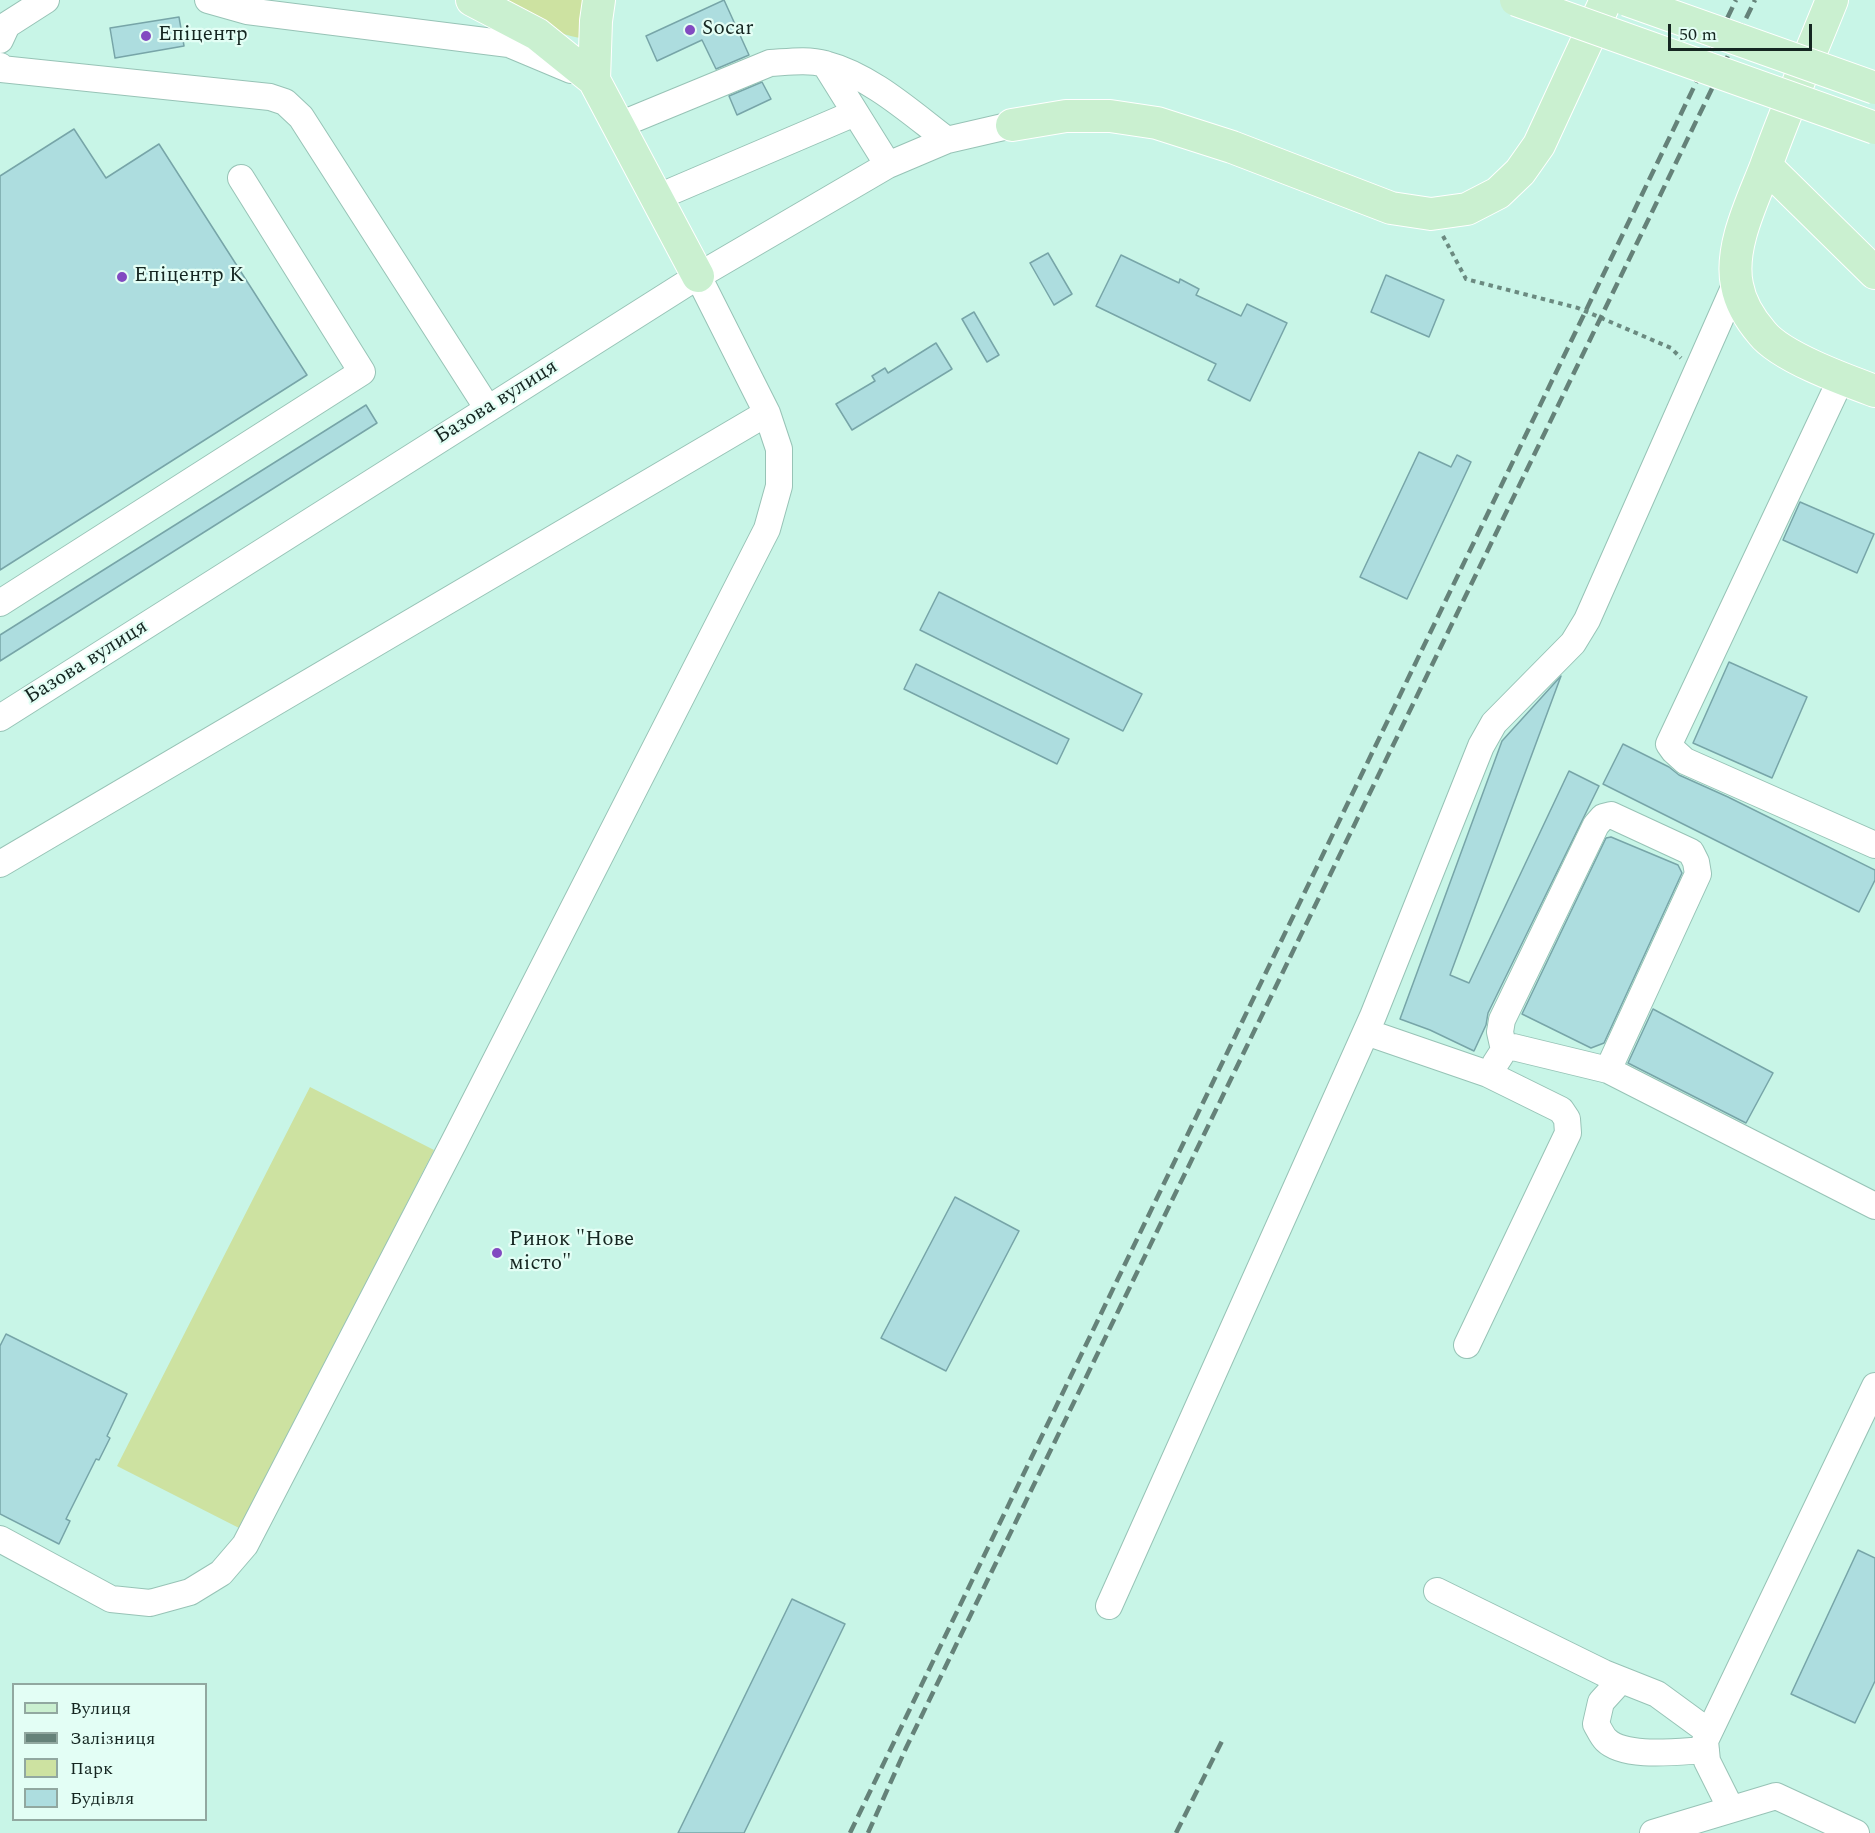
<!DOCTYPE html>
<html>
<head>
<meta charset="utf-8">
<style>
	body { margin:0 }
	#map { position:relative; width:1875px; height:1833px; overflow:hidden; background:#c8f5e7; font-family:Spectral,serif }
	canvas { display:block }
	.legend { position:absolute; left:12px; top:1683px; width:195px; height:138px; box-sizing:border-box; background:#e3fef5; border:2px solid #91a8a0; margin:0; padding:8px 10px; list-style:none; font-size:18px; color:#152621 }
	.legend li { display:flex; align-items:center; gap:12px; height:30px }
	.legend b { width:30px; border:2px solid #91a8a0 }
	.scale { position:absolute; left:1668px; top:24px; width:144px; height:27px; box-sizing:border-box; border:3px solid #152621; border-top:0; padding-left:8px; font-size:18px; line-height:21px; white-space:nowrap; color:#152621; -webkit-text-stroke:4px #e3fef5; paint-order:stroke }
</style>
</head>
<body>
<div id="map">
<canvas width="1875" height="1833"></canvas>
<ul class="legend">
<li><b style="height:8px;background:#caf0d0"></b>Вулиця</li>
<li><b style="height:8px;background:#658279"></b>Залізниця</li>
<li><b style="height:16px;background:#cde2a1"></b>Парк</li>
<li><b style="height:16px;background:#addddf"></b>Будівля</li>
</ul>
<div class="scale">50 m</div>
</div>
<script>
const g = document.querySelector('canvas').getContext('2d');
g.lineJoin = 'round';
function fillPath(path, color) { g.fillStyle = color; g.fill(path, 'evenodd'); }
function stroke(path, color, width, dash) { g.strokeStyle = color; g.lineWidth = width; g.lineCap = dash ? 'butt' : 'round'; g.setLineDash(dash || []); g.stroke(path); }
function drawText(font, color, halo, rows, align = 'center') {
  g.font = font + ' Spectral,serif'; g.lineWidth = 4.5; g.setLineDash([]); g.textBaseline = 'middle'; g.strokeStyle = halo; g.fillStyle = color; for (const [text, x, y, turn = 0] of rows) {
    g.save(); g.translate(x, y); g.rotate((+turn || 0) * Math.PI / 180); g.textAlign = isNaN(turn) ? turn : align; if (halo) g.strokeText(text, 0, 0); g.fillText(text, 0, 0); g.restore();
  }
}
const green = new Path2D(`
	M 494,0 L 593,0 L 583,38 C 554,36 520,13 494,0 Z
	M 310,1087 L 434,1150 L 241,1529 L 117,1466 Z`);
const building = new Path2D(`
	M 724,0 L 749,55 L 716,69 L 702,40 L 657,61 L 646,36 Z
	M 179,17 L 184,46 L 115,58 L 110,28 Z
	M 762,82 L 771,99 L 737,115 L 729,96 Z
	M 74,129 L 106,178 L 159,144 L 307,375 L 0,570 L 0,176 Z
	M 1048,253 L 1072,294 L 1054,305 L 1030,263 Z
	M 1121,255 L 1179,283 L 1180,279 L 1199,289 L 1196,295 L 1241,316 L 1247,304 L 1287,323 L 1250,401 L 1208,380 L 1216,364 L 1096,306 Z
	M 1386,275 L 1444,300 L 1429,337 L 1371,312 Z
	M 974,312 L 999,355 L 987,362 L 962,319 Z
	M 936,343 L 952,369 L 852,430 L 836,404 L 875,381 L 872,376 L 885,368 L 888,373 Z
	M 366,405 L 377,423 L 0,661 L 0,635 Z
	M 1419,452 L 1451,467 L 1457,455 L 1471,462 L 1407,599 L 1360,577 Z
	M 1800,502 L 1874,534 L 1857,573 L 1783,540 Z
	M 939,592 L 1142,694 L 1123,731 L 920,630 Z
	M 1729,662 L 1807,697 L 1772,778 L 1693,743 Z
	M 916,664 L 1069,739 L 1057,764 L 904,689 Z
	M 1561,676 L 1450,975 L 1469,983 L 1569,771 L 1599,786 L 1488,1013 L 1486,1025 L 1474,1051 L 1430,1030 L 1400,1019 L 1502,741 Z
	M 1623,744 L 1669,767 L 1679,775 L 1728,797 L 1875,870 L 1875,880 L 1859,912 L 1603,784 Z
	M 1611,837 L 1678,865 L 1682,873 L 1604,1043 L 1591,1048 L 1522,1014 L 1606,838 Z
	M 1653,1009 L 1773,1073 L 1746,1123 L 1628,1063 Z
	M 955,1197 L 1019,1231 L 946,1371 L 881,1338 Z
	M 6,1334 L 127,1394 L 107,1436 L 110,1438 L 99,1460 L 96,1459 L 66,1519 L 70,1521 L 59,1544 L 0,1514 L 0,1346 Z
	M 1858,1550 L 1875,1558 L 1875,1681 L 1855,1723 L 1791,1694 Z
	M 792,1599 L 845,1624 L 744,1833 L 678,1833 Z`);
const path = new Path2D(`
	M 1443,236 L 1466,279 L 1578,308 L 1671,348 L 1681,358`);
const minor = new Path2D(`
	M 208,0 L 247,11 L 509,44 L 571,70
	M 0,40 L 7,25 L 46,0
	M 825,64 L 888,165
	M 0,66 L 1,69 L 270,97 L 285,102 L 301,117 L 488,409
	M 617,126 L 770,63 C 788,62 808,59 825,64 C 871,76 910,112 947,140
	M 656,198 L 855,113
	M 1841,379 L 1669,744 L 1674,751 L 1685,761 L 1875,845
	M 0,603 L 362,372 L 241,178
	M 0,718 L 698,276 L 888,165 L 947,140 L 1012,125
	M 0,864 L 767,413
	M 1366,1032 L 1488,1074 L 1561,1110 L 1567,1119 L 1568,1133 L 1467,1345
	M 1504,1050 L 1500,1032 L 1502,1020 L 1596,825 L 1603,817 L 1611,815 L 1691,852 L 1696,862 L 1698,874 L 1608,1070
	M 1495,1064 L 1504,1050 L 1513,1047 L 1608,1070 L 1875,1206
	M 0,1539 L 111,1599 L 150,1603 L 190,1592 L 221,1573 L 245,1545 L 454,1142 L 767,529 L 779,486 L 779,449 L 767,413 L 698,276
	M 1437,1591 L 1604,1673 L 1657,1694 L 1709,1732
	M 1109,1606 L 1373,1016 L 1481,746 L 1494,723 L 1573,643 L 1587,620 L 1736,283
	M 1621,1680 L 1601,1702 L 1596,1724 C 1599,1729 1602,1736 1606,1740 C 1625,1759 1681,1751 1706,1750
	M 1731,1809 L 1707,1761 L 1705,1741 L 1875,1386
	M 1653,1833 L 1776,1796 L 1856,1833`);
const major = new Path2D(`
	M 472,0 L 537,34 L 594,80 L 698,276
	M 1832,0 C 1810,55 1786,110 1766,166 C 1753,200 1729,247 1737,285 C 1740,302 1750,319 1762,333 C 1781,357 1845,380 1875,391
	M 594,80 L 596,21 L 599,0
	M 1012,125 L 1066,116 L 1110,116 L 1157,123 L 1232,147 L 1391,208 L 1431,214 L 1467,209 L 1498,193 L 1520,172 L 1539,145 L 1606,0
	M 1766,166 L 1875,273`);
const rail = new Path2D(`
	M 850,1833 L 1736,0
	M 868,1833 L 906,1748 L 1755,0
	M 1176,1833 L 1223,1739`);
const majorBridge = new Path2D(`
	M 1516,0 L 1875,128
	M 1627,0 L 1875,88`);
const markers = [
	[690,30,6,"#824ac1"],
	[146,36,6,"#824ac1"],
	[122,277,6,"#824ac1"],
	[497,1253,6,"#824ac1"]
];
const poiNames = [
	["Socar",702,30],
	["Епіцентр",158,36],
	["Епіцентр К",134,277],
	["Ринок \"Нове",509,1241],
	["місто\"",509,1265]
];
const streetNames = [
	["Базова вулиця",497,403,-32],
	["Базова вулиця",87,663,-32]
];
fillPath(green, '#cde2a1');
fillPath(building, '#addddf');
stroke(building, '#77a5a8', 1.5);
stroke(minor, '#97c3b6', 28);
stroke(major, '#fff', 34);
stroke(path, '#6b8a80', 4, [4.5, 4.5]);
stroke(minor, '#fff', 26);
stroke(major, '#caf0d0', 32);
stroke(rail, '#658279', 4.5, [12, 6]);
stroke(majorBridge, '#fff', 34, []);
stroke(majorBridge, '#caf0d0', 32);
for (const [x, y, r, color] of markers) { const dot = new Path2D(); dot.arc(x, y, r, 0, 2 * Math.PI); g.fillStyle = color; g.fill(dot); stroke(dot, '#e3fef5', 2); }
drawText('21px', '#152621', '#e3fef5', poiNames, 'left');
drawText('21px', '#152621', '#e3fef5', streetNames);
</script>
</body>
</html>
